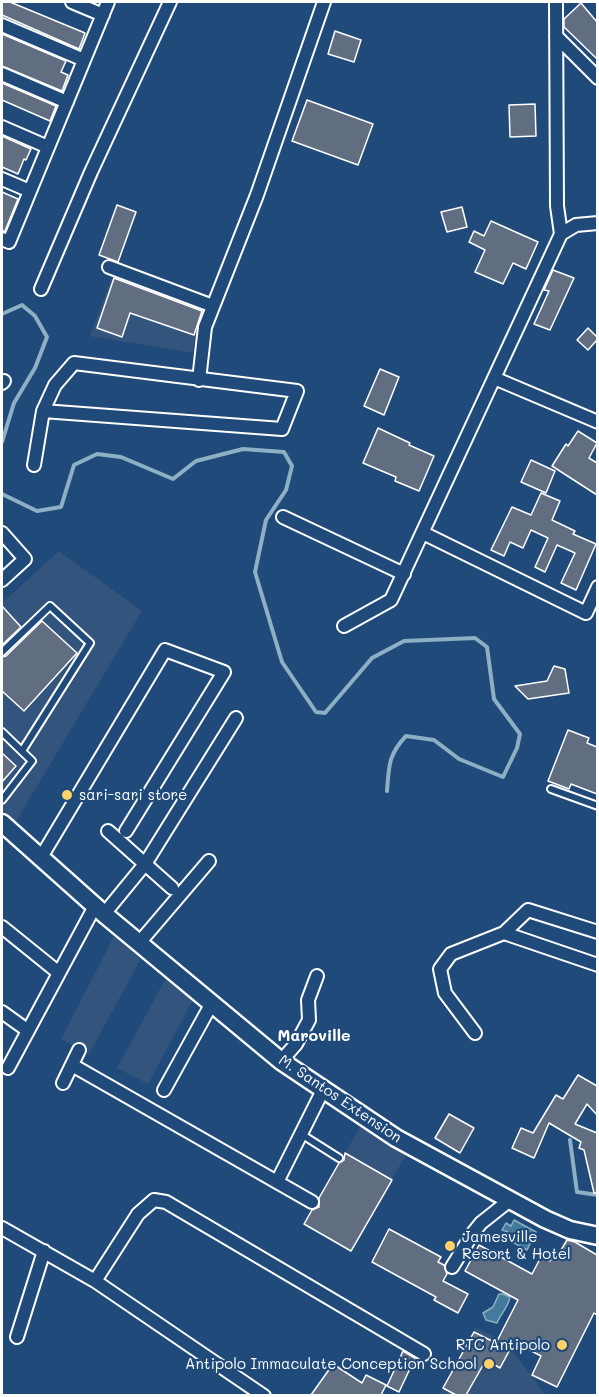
<!DOCTYPE html>
<html>
<head>
<meta charset="utf-8">
<style>
	body { margin:0 }
	#map { position:relative; width:599px; height:1397px; overflow:hidden; background:#1f4a7a; font-family:Mali,sans-serif }
	canvas { display:block }
	.frame { position:absolute; inset:0; border:3px solid #fff; pointer-events:none }
</style>
</head>
<body>
<div id="map">
<canvas width="599" height="1397"></canvas>
<div class="frame"></div>
</div>
<script>
const g = document.querySelector('canvas').getContext('2d');
g.lineJoin = 'round';
function fillPath(path, color) { g.fillStyle = color; g.fill(path, 'evenodd'); }
function stroke(path, color, width, dash) { g.strokeStyle = color; g.lineWidth = width; g.lineCap = dash ? 'butt' : 'round'; g.setLineDash(dash || []); g.stroke(path); }
function drawText(font, color, halo, rows, align = 'center') {
  g.font = font + ' Mali,sans-serif'; g.lineWidth = 4.5; g.setLineDash([]); g.textBaseline = 'middle'; g.strokeStyle = halo; g.fillStyle = color; for (const [text, x, y, turn = 0] of rows) {
    g.save(); g.translate(x, y); g.rotate((+turn || 0) * Math.PI / 180); g.textAlign = isNaN(turn) ? turn : align; if (halo) g.strokeText(text, 0, 0); g.fillText(text, 0, 0); g.restore();
  }
}
const built = new Path2D(`
	M 113,274 L 206,306 L 197,326 L 193,353 L 90,336 Z
	M 59,551 L 142,611 L 15,823 L 2,811 L 2,603 Z
	M 114,936 L 141,959 L 89,1054 L 61,1039 Z
	M 166,978 L 193,1000 L 148,1084 L 117,1068 Z
	M 363,1122 L 409,1150 L 351,1251 L 304,1224 Z
	M 475,1327 L 497,1338 L 515,1354 L 546,1395 L 439,1396 Z`);
const water = new Path2D(`
	M 514,1220 L 536,1232 L 527,1250 L 505,1238 L 508,1232 L 502,1230 L 506,1223 L 511,1226 Z
	M 499,1294 L 503,1294 L 510,1297 C 509,1306 500,1315 497,1323 L 486,1320 L 483,1313 L 493,1307 Z`);
const stream = new Path2D(`
	M 2,314 L 22,305 L 35,316 L 47,337 L 35,368 L 14,403 L 2,442
	M 2,494 L 37,511 L 61,507 L 74,465 L 97,454 L 121,457 L 173,479 L 196,461 L 243,449 L 284,452 L 292,466 L 286,490 L 266,520 L 255,572 L 282,662 L 316,712 L 325,713 L 372,658 L 404,641 L 475,638 L 487,647 L 494,699 L 520,734 L 517,748 L 503,777 L 459,759 L 434,740 L 406,736 C 388,755 389,766 387,791
	M 570,1140 L 577,1192 L 598,1195`);
const building = new Path2D(`
	M 2,2 L 10,2 L 85,33 L 79,49 L 2,15 Z
	M 581,3 L 597,22 L 597,59 L 564,27 L 564,19 Z
	M 335,31 L 361,40 L 354,62 L 328,54 Z
	M 2,34 L 66,61 L 61,72 L 68,75 L 62,91 L 2,66 Z
	M 2,83 L 56,106 L 50,121 L 2,100 Z
	M 307,100 L 373,124 L 358,165 L 292,141 Z
	M 535,104 L 536,136 L 510,137 L 509,105 Z
	M 2,136 L 31,149 L 26,160 L 24,159 L 18,174 L 2,167 Z
	M 2,192 L 18,199 L 5,231 L 2,231 Z
	M 117,205 L 136,212 L 118,262 L 99,255 Z
	M 462,207 L 467,227 L 447,232 L 441,212 Z
	M 491,221 L 538,242 L 526,269 L 513,263 L 503,284 L 475,272 L 485,250 L 469,242 L 474,231 L 484,236 Z
	M 553,270 L 574,278 L 550,330 L 534,324 L 549,291 L 544,290 Z
	M 114,278 L 202,311 L 194,335 L 130,313 L 122,337 L 97,328 Z
	M 588,328 L 597,337 L 597,340 L 588,350 L 577,340 Z
	M 380,369 L 399,377 L 384,415 L 364,406 Z
	M 378,428 L 410,443 L 409,445 L 434,456 L 419,491 L 395,481 L 396,477 L 363,463 Z
	M 578,431 L 597,443 L 589,458 L 597,463 L 597,495 L 552,466 L 566,444 L 568,446 Z
	M 531,460 L 555,471 L 546,493 L 521,482 Z
	M 541,493 L 560,501 L 552,520 L 575,531 L 573,534 L 596,544 L 576,590 L 561,583 L 575,553 L 557,545 L 545,572 L 535,567 L 548,538 L 531,530 L 523,548 L 510,542 L 504,556 L 491,550 L 512,507 L 531,515 Z
	M 2,606 L 21,627 L 2,645 Z
	M 42,621 L 77,653 L 24,711 L 2,691 L 2,657 L 6,656 Z
	M 554,666 L 565,669 L 569,693 L 528,699 L 515,686 L 547,681 Z
	M 568,730 L 589,738 L 587,743 L 597,747 L 597,794 L 571,784 L 569,789 L 548,781 Z
	M 2,753 L 16,766 L 2,782 Z
	M 578,1075 L 597,1086 L 597,1115 L 587,1104 L 575,1124 L 597,1133 L 597,1193 L 594,1193 L 584,1150 L 579,1148 L 581,1142 L 549,1123 L 534,1158 L 512,1148 L 521,1128 L 533,1133 L 556,1095 L 563,1099 Z
	M 449,1114 L 474,1128 L 460,1153 L 435,1138 Z
	M 345,1153 L 392,1180 L 351,1251 L 304,1224 L 312,1210 L 319,1207 L 319,1198 L 339,1163 L 344,1160 Z
	M 389,1229 L 441,1257 L 438,1262 L 444,1265 L 447,1274 L 443,1281 L 468,1294 L 458,1313 L 434,1300 L 436,1297 L 372,1262 Z
	M 567,1240 L 575,1242 L 597,1255 L 597,1315 L 594,1313 L 557,1387 L 532,1375 L 541,1356 L 514,1342 L 500,1368 L 486,1360 L 466,1395 L 456,1395 L 443,1388 L 474,1332 L 496,1343 L 518,1300 L 465,1271 L 479,1245 L 532,1274 L 541,1257 L 550,1261 L 554,1253 L 558,1255 Z
	M 403,1351 L 415,1358 L 399,1392 L 387,1386 Z
	M 333,1364 L 362,1383 L 366,1375 L 386,1385 L 381,1395 L 311,1395 Z`);
const lane = new Path2D(`
	M 2,652 L 50,606 L 90,643 L 22,751
	M 2,732 L 32,761 L 2,800
	M 551,789 L 598,806
	M 301,1134 L 339,1158`);
const street = new Path2D(`
	M 72,2 L 103,15
	M 556,2 L 557,206 L 561,234
	M 2,25 L 84,60
	M 556,36 L 598,78
	M 2,74 L 67,102
	M 2,127 L 48,147
	M 2,179 L 30,191
	M 2,239 L 9,242 L 108,2
	M 109,267 L 213,306
	M 41,289 L 91,172 L 170,2
	M 494,378 L 598,422
	M 199,380 L 205,327 L 257,195 L 324,2
	M 2,383 L 4,381
	M 34,465 L 43,411 L 55,385 L 74,363 L 297,391 L 282,429 L 43,411
	M 283,517 L 404,574
	M 2,533 L 25,559 L 2,580
	M 423,533 L 586,613 L 598,587
	M 344,626 L 391,600 L 561,234 L 576,225 L 598,223
	M 108,831 L 172,888
	M 40,859 L 165,650 L 224,672 L 126,831
	M 104,914 L 145,864 L 236,718
	M 2,927 L 59,973
	M 504,933 L 598,965
	M 139,943 L 209,861
	M 2,1012 L 27,1030
	M 475,1033 L 445,993 L 440,969 L 451,954 L 504,933 L 528,910 L 598,932
	M 281,1061 L 296,1044 L 309,1020 L 308,1000 L 317,976
	M 72,1065 L 312,1202
	M 8,1068 L 95,906
	M 63,1083 L 79,1050
	M 164,1090 L 212,1003
	M 277,1182 L 323,1090
	M 2,1228 L 95,1281 L 264,1396
	M 452,1267 L 473,1233 L 481,1223 L 510,1200
	M 95,1281 L 138,1214 L 154,1200 L 166,1202 L 424,1354
	M 17,1337 L 44,1251`);
const secondary = new Path2D(`
	M 2,823 L 104,914 L 281,1061 L 396,1138 L 545,1219 L 570,1230 L 598,1236`);
const markers = [
	[67,795,6,"#ffd166"],
	[450,1246,6,"#ffd166"],
	[562,1345,6,"#ffd166"],
	[489,1364,6,"#ffd166"]
];
const poiNames = [
	["sari-sari store",79,795],
	["Jamesville",462,1237],
	["Resort & Hotel",462,1254],
	["RTC Antipolo",550,1345,"right"],
	["Antipolo Immaculate Conception School",477,1364,"right"]
];
const streetNames = [
	["M. Santos Extension",340,1099,34]
];
const neighbourhoodNames = [
	["Maroville",314,1036]
];
fillPath(built, '#33547c');
fillPath(water, '#437b9d');
stroke(water, '#8eb0c4', 1.5);
stroke(stream, '#8eb0c4', 4);
fillPath(building, '#616d81');
stroke(building, '#fff', 1.5);
stroke(lane, '#fff', 10);
stroke(street, '#fff', 16);
stroke(secondary, '#fff', 21);
stroke(lane, '#1f4a7a', 6);
stroke(street, '#1f4a7a', 12);
stroke(secondary, '#1f4a7a', 16);
for (const [x, y, r, color] of markers) { const dot = new Path2D(); dot.arc(x, y, r, 0, 2 * Math.PI); g.fillStyle = color; g.fill(dot); stroke(dot, '#1f4a7a', 2); }
drawText('15px', '#fff', '#1f4a7a', poiNames, 'left');
drawText('15px', '#fff', '#1f4a7a', streetNames);
drawText('bold 16px', '#fff', '#1f4a7a', neighbourhoodNames);
</script>
</body>
</html>
